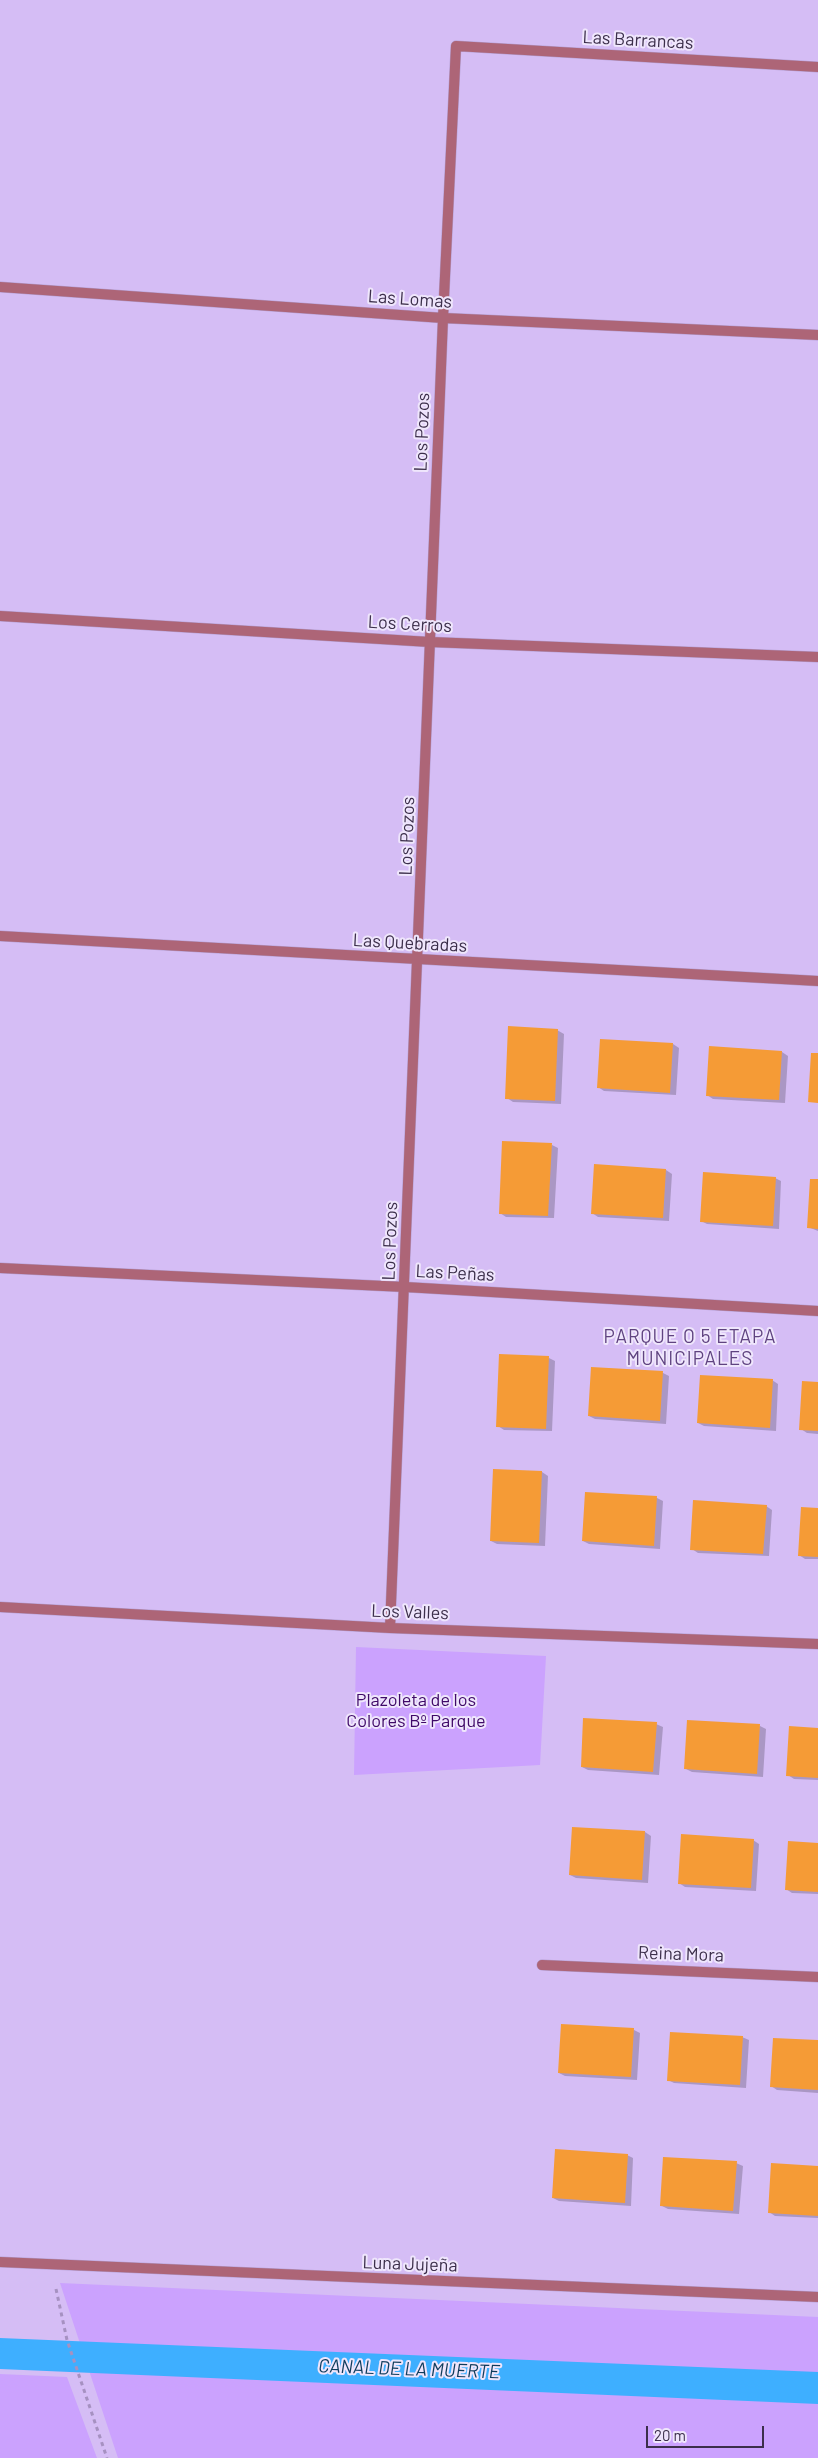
<!DOCTYPE html>
<html>
<head>
<meta charset="utf-8">
<style>
	body { margin:0 }
	#map { position:relative; width:818px; height:2458px; overflow:hidden; background:#d5bdf5; font-family:Barlow,sans-serif }
	canvas { display:block }
	.scale { position:absolute; left:646px; top:2426px; width:118px; height:22px; box-sizing:border-box; border:2px solid #3c2f4b; border-top:0; padding-left:6px; font-size:15px; line-height:18px; white-space:nowrap; color:#3c2f4b; -webkit-text-stroke:4px #efe6fc; paint-order:stroke }
</style>
</head>
<body>
<div id="map">
<canvas width="818" height="2458"></canvas>
<div class="scale">20 m</div>
</div>
<script>
const g = document.querySelector('canvas').getContext('2d');
g.lineJoin = 'round';
function fillPath(path, color) { g.fillStyle = color; g.fill(path, 'evenodd'); }
function stroke(path, color, width, dash) { g.strokeStyle = color; g.lineWidth = width; g.lineCap = dash ? 'butt' : 'round'; g.setLineDash(dash || []); g.stroke(path); }
function drawText(font, color, halo, rows, align = 'center') {
  g.font = font + ' Barlow,sans-serif'; g.lineWidth = 4; g.setLineDash([]); g.textBaseline = 'middle'; g.strokeStyle = halo; g.fillStyle = color; for (const [text, x, y, turn = 0] of rows) {
    g.save(); g.translate(x, y); g.rotate((+turn || 0) * Math.PI / 180); g.textAlign = isNaN(turn) ? turn : align; if (halo) g.strokeText(text, 0, 0); g.fillText(text, 0, 0); g.restore();
  }
}
const green = new Path2D(`
	M 356,1647 L 546,1656 L 540,1765 L 354,1775 Z
	M 60,2283 L 818,2317 L 818,2458 L 118,2458 Z
	M 0,2374 L 67,2377 L 97,2458 L 0,2458 Z`);
const water = new Path2D(`
	M 0,2338 L 818,2372 L 818,2404 L 0,2369 Z`);
const shadow = new Path2D(`
	M 557,1030 L 564,1034 L 561,1104 L 513,1102 L 507,1098 Z
	M 673,1044 L 679,1048 L 676,1095 L 604,1091 L 598,1087 Z
	M 782,1052 L 788,1056 L 785,1103 L 713,1099 L 707,1095 Z
	M 552,1145 L 558,1148 L 554,1218 L 506,1217 L 500,1213 Z
	M 595,1166 L 666,1170 L 672,1174 L 669,1221 L 598,1217 L 592,1213 Z
	M 775,1178 L 781,1181 L 779,1229 L 707,1224 L 701,1221 Z
	M 818,1180 L 818,1231 L 808,1227 Z
	M 549,1358 L 555,1361 L 552,1431 L 504,1430 L 498,1426 Z
	M 592,1368 L 663,1373 L 669,1376 L 666,1424 L 595,1419 L 589,1416 Z
	M 772,1380 L 778,1384 L 776,1431 L 704,1426 L 698,1423 Z
	M 818,1383 L 818,1434 L 807,1433 L 801,1429 Z
	M 494,1470 L 542,1472 L 548,1476 L 545,1546 L 497,1544 L 491,1541 Z
	M 586,1494 L 657,1498 L 663,1501 L 660,1549 L 589,1544 L 583,1541 Z
	M 766,1506 L 772,1510 L 769,1556 L 698,1553 L 692,1549 Z
	M 818,1509 L 818,1559 L 805,1559 L 799,1555 Z
	M 656,1724 L 663,1727 L 659,1775 L 588,1770 L 582,1767 Z
	M 760,1726 L 766,1729 L 763,1777 L 692,1772 L 686,1769 Z
	M 818,1729 L 818,1780 L 794,1779 L 788,1775 Z
	M 645,1832 L 651,1836 L 648,1883 L 576,1878 L 570,1875 Z
	M 753,1840 L 759,1844 L 756,1891 L 685,1887 L 679,1883 Z
	M 818,1844 L 818,1894 L 792,1893 L 786,1889 Z
	M 634,2030 L 640,2033 L 637,2080 L 565,2076 L 559,2073 Z
	M 742,2037 L 749,2040 L 746,2088 L 674,2083 L 668,2080 Z
	M 818,2042 L 818,2093 L 777,2090 L 771,2086 Z
	M 627,2155 L 633,2158 L 631,2206 L 559,2201 L 553,2198 Z
	M 736,2163 L 743,2166 L 739,2214 L 668,2209 L 662,2206 Z
	M 818,2168 L 818,2218 L 775,2216 L 769,2212 Z`);
const building = new Path2D(`
	M 508,1026 L 558,1029 L 555,1101 L 505,1099 Z
	M 600,1039 L 673,1043 L 670,1093 L 597,1088 Z
	M 709,1046 L 782,1051 L 779,1100 L 706,1096 Z
	M 811,1053 L 818,1053 L 818,1103 L 808,1102 Z
	M 502,1141 L 552,1143 L 548,1216 L 499,1214 Z
	M 594,1164 L 666,1169 L 663,1218 L 591,1214 Z
	M 703,1172 L 776,1177 L 773,1226 L 700,1222 Z
	M 810,1179 L 818,1179 L 818,1229 L 807,1228 Z
	M 499,1354 L 549,1356 L 546,1429 L 496,1427 Z
	M 591,1367 L 663,1371 L 660,1421 L 588,1416 Z
	M 700,1375 L 773,1379 L 770,1428 L 697,1423 Z
	M 802,1381 L 818,1382 L 818,1431 L 799,1430 Z
	M 493,1469 L 542,1471 L 539,1543 L 490,1541 Z
	M 585,1492 L 657,1496 L 654,1546 L 582,1541 Z
	M 693,1500 L 767,1505 L 763,1554 L 690,1550 Z
	M 801,1507 L 818,1508 L 818,1557 L 798,1556 Z
	M 583,1718 L 657,1722 L 653,1772 L 581,1767 Z
	M 687,1720 L 760,1724 L 757,1774 L 684,1769 Z
	M 789,1726 L 818,1728 L 818,1778 L 786,1776 Z
	M 572,1827 L 645,1831 L 642,1880 L 569,1875 Z
	M 681,1834 L 754,1839 L 751,1888 L 678,1884 Z
	M 788,1841 L 818,1843 L 818,1892 L 785,1890 Z
	M 561,2024 L 634,2028 L 631,2077 L 558,2073 Z
	M 670,2032 L 743,2036 L 740,2085 L 667,2081 Z
	M 773,2038 L 818,2040 L 818,2090 L 770,2087 Z
	M 555,2149 L 628,2154 L 625,2203 L 552,2198 Z
	M 663,2157 L 737,2161 L 733,2211 L 660,2206 Z
	M 771,2163 L 818,2166 L 818,2216 L 768,2213 Z`);
const path = new Path2D(`
	M 56,2289 L 67,2340 L 107,2458`);
const minor = new Path2D(`
	M 0,287 L 443,318 L 818,335
	M 0,616 L 430,642 L 818,657
	M 0,936 L 818,981
	M 0,1268 L 405,1287 L 818,1311
	M 0,1607 L 390,1628 L 818,1644
	M 390,1628 L 443,318 L 456,46 L 818,67
	M 542,1965 L 818,1977
	M 0,2262 L 818,2297`);
const streetNames = [
	["Las Barrancas",638,40,3],
	["Las Lomas",410,299,4],
	["Los Pozos",422,432,-88],
	["Los Cerros",410,624,3],
	["Los Pozos",407,836,-88],
	["Las Quebradas",410,943,3],
	["Los Pozos",390,1241,-88],
	["Las Peñas",455,1273,3],
	["Los Valles",410,1612,2],
	["Reina Mora",681,1954,2],
	["Luna Jujeña",410,2264,2]
];
const parkNames = [
	["Plazoleta de los",416,1700],
	["Colores Bº Parque",416,1721]
];
const neighbourhoodNames = [
	["PARQUE O 5 ETAPA",690,1337],
	["MUNICIPALES",690,1359]
];
const waterNames = [
	["CANAL DE LA MUERTE",409,2369,2]
];
fillPath(green, '#cba2fe');
fillPath(water, '#3eafff');
fillPath(shadow, '#0003');
fillPath(building, '#f59b36');
stroke(minor, '#b39ed0', 11);
stroke(path, '#a691c1', 3, [4, 4]);
stroke(minor, '#ad6577', 10);
drawText('18px', '#3c2f4b', '#efe6fc', streetNames);
drawText('18px', '#3f0968', '#efe6fc', parkNames);
g.letterSpacing = '1px';
drawText('19px', '#5f4380', '#efe6fc', neighbourhoodNames);
g.letterSpacing = '0px';
drawText('italic 19px', '#0f3c5c', '#efe6fc', waterNames);
</script>
</body>
</html>
